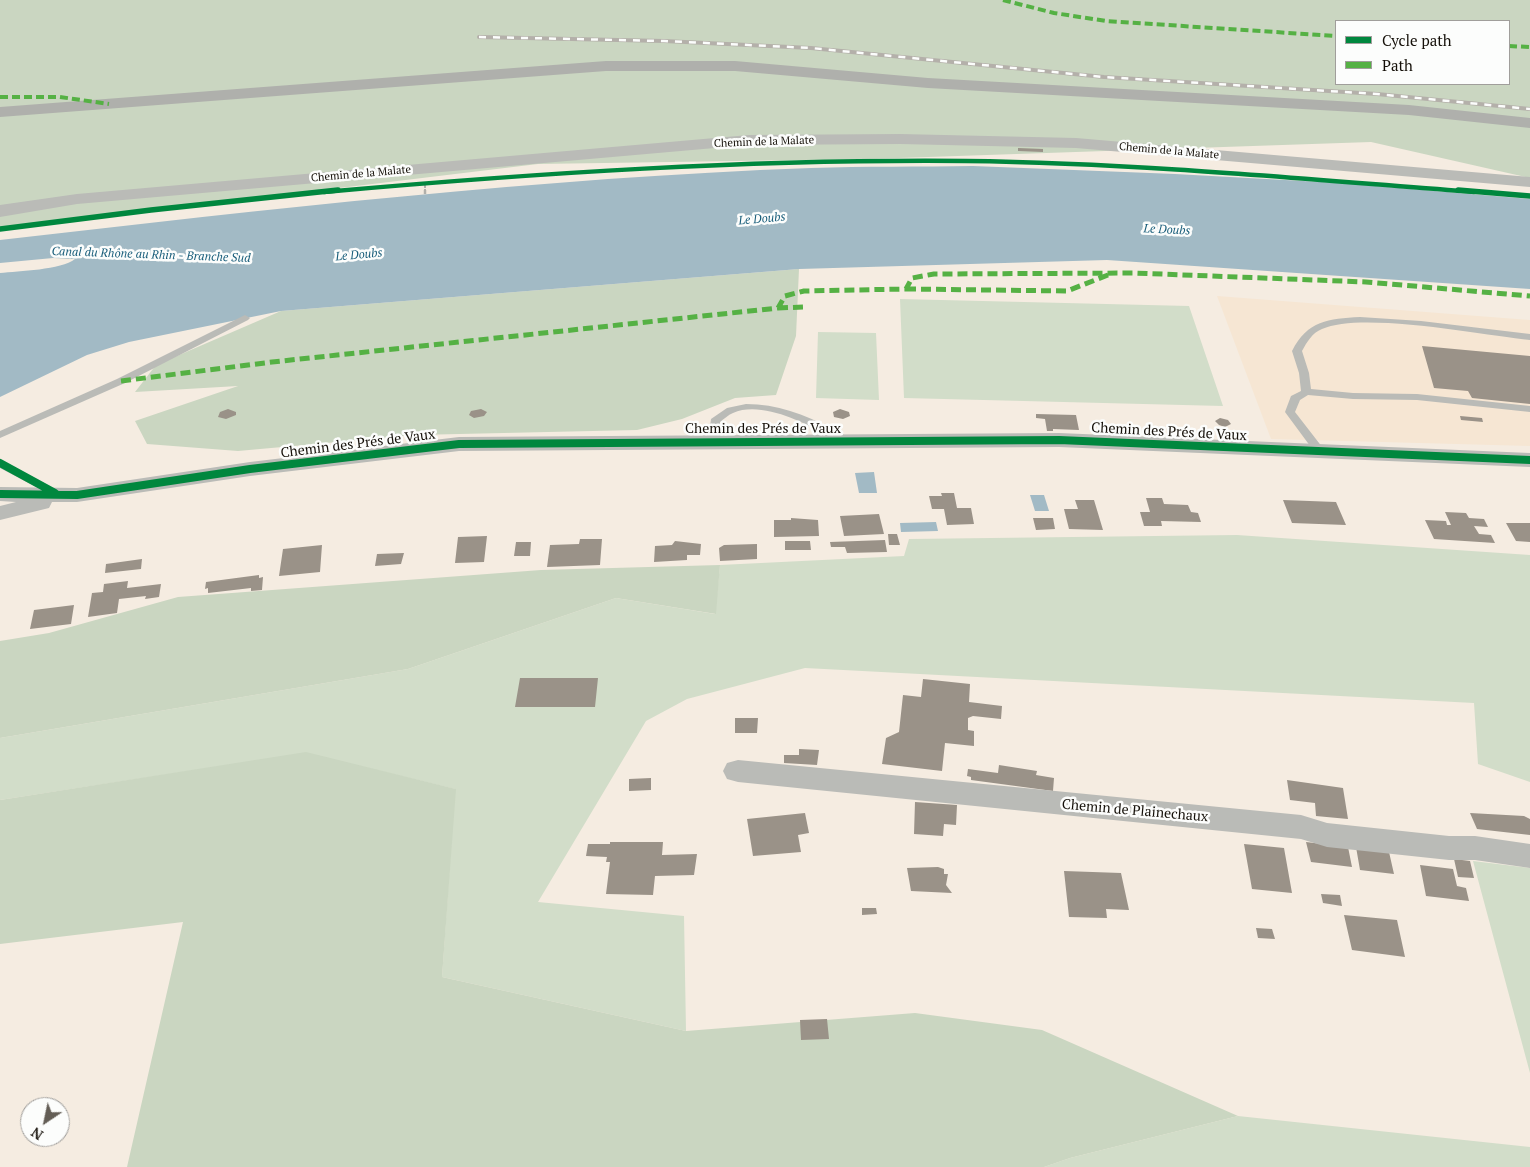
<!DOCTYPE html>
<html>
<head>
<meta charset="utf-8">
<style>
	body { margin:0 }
	#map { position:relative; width:1530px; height:1167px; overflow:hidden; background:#f5ece1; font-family:"PT Serif",serif }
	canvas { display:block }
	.legend { position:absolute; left:1335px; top:20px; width:175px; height:65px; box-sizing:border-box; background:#fcfdfc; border:1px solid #a09e9b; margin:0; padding:6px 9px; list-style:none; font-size:15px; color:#151009 }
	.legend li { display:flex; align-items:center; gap:10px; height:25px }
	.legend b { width:25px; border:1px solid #a09e9b }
	.north { position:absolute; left:20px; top:1097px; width:50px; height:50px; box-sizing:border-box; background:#fcfdfc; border:1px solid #a09e9b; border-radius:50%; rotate:214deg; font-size:14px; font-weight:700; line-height:20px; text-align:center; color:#151009 }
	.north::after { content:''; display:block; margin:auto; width:18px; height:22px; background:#635d55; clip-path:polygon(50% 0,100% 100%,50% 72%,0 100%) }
</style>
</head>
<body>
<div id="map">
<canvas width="1530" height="1167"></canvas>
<ul class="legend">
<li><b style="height:6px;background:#00873e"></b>Cycle path</li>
<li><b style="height:6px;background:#55b144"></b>Path</li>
</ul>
<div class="north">N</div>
</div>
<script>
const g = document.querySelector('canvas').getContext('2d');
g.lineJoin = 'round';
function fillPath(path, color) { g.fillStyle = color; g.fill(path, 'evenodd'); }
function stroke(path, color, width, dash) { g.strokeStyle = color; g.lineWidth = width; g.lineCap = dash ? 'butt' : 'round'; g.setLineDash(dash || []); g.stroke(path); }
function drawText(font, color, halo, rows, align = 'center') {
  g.font = font + ' "PT Serif",serif'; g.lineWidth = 5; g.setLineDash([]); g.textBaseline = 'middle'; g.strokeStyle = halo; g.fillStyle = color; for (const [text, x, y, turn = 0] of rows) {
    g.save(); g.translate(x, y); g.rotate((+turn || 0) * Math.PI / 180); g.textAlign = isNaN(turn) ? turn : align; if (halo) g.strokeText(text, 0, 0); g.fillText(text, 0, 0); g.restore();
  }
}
const built = new Path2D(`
	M 1217,296 L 1530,320 L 1530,446 L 1271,439 Z`);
const green = new Path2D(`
	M 900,299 L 1189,306 L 1223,406 L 904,398 Z
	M 818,332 L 876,333 L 879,400 L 816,398 Z
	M 1237,535 L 1530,555 L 1530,782 L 1478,764 L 1474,703 L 805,668 L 687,699 L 646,721 L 538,902 L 684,916 L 686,1031 L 442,977 L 455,789 L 306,753 L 0,800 L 0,738 L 408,669 L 616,598 L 715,614 L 720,565 L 904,556 L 909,539 Z
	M 1473,861 L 1530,868 L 1530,1073 Z
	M 1238,1116 L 1530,1147 L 1530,1167 L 1044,1167 L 1070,1158 Z`);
const forest = new Path2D(`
	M 0,0 L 1530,0 L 1530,178 L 1371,142 L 869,159 L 538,164 L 0,229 ZM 1336,21 L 1509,21 L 1509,84 L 1336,84 Z
	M 799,269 L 796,336 L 776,395 L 735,398 L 682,419 L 637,430 L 415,435 L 238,451 L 147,444 L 135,421 L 238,386 L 135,392 L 156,365 L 281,311 Z
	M 720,565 L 716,614 L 616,598 L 408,669 L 0,738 L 0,641 L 49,633 L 178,597 L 541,570 Z
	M 306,752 L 456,789 L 442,977 L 686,1031 L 915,1013 L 1042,1030 L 1238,1116 L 1070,1158 L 1044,1167 L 127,1167 L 183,922 L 0,944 L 0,800 Z`);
const water = new Path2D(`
	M 973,166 L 1175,174 L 1340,183 L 1530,199 L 1530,289 L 1107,260 L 799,269 L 281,311 L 129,342 L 87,355 L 0,397 L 0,273 C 19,271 61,270 75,259 L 53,258 L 0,263 L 0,240 C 270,209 540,178 811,168 C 865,166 920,167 973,166 Z
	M 874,472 L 877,493 L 859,493 L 855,473 Z
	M 1030,495 L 1044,495 L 1049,511 L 1035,511 Z
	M 936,522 L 938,531 L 901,532 L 900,523 Z`);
const building = new Path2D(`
	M 1018,148 L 1043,149 L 1043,152 L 1018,151 Z
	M 1422,346 L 1530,356 L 1530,404 L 1472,398 L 1468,391 L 1434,388 Z
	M 228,409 L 236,412 L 236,415 L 226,419 L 218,417 L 220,412 Z
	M 481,409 L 487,412 L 484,416 L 474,418 L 469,415 L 471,411 Z
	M 840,409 L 849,412 L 850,416 L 843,419 L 834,417 L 833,412 Z
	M 1036,414 L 1076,415 L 1079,430 L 1053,429 L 1053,431 L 1047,431 L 1045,419 L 1036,418 Z
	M 1460,416 L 1482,418 L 1483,422 L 1461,420 Z
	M 1220,418 L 1228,420 L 1231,424 L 1225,427 L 1219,425 L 1215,421 Z
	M 941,493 L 954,493 L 957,508 L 971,508 L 974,524 L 947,525 L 944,509 L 932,509 L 929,496 L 942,496 Z
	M 1146,498 L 1162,498 L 1164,504 L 1188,505 L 1191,512 L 1198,513 L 1201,522 L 1161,521 L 1162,526 L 1144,526 L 1140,512 L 1150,512 Z
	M 1075,500 L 1094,500 L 1103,530 L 1069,529 L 1064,509 L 1078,509 Z
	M 1283,500 L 1336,502 L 1346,525 L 1292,523 Z
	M 1445,512 L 1466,513 L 1469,518 L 1484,519 L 1488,527 L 1474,526 L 1479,534 L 1491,535 L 1495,543 L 1434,539 L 1425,520 L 1446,521 L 1447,525 L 1451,525 Z
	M 879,514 L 884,534 L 844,536 L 840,516 Z
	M 791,518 L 818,520 L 819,536 L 774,537 L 774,520 L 791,520 Z
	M 1033,518 L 1053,518 L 1055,529 L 1036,530 Z
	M 1506,523 L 1530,523 L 1530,542 L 1516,541 Z
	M 888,534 L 897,534 L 900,545 L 889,545 Z
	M 487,536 L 484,562 L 455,563 L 458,537 Z
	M 580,539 L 602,539 L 600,565 L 547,567 L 550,545 L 579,544 Z
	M 885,540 L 887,552 L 847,553 L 845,547 L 831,547 L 830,542 Z
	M 675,541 L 701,544 L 700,555 L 687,555 L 687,560 L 654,562 L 655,546 L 672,545 Z
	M 785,541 L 810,541 L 811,550 L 785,550 Z
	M 516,542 L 531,542 L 530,556 L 514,556 Z
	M 757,544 L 757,559 L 720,561 L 719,548 L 724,545 Z
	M 322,545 L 320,572 L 279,576 L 283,549 Z
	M 404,553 L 401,564 L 375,566 L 377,554 Z
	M 142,559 L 141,569 L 105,573 L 106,564 Z
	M 259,575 L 259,578 L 263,577 L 262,590 L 251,591 L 251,588 L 208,593 L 208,588 L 205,589 L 206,582 Z
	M 128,581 L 127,588 L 161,584 L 159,597 L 145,599 L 146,596 L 119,599 L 117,613 L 88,617 L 92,593 L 103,592 L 104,584 Z
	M 74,605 L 71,624 L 30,629 L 34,610 Z
	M 520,678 L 598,678 L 595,707 L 515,707 Z
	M 923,679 L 970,684 L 969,702 L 1002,706 L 1001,719 L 973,716 L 968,718 L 968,730 L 974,731 L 974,746 L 945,743 L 942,771 L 882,764 L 886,738 L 899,732 L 903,695 L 921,697 Z
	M 735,718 L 758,718 L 757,733 L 735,733 Z
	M 799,749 L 819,750 L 817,765 L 784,763 L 784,755 L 799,755 Z
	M 999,765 L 1037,771 L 1036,775 L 1054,778 L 1053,791 L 971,780 L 971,777 L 967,776 L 968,769 L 998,773 Z
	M 651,778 L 651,790 L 629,791 L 629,779 Z
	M 1287,780 L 1343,788 L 1348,819 L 1316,816 L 1315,803 L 1290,800 Z
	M 915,802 L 957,805 L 956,825 L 944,824 L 943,836 L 914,834 Z
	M 805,813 L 809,833 L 798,835 L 801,852 L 753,856 L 747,819 Z
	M 1470,813 L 1524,816 L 1530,819 L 1530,835 L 1477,829 Z
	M 610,842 L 663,842 L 662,855 L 697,854 L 694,875 L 655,876 L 653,895 L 606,894 L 610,862 L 606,862 L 607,857 L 586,856 L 588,844 L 610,844 Z
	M 1306,842 L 1348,847 L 1352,867 L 1311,862 Z
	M 1244,844 L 1284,848 L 1292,893 L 1252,889 Z
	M 1356,847 L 1389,852 L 1394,874 L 1360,870 Z
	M 1454,859 L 1470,861 L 1474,878 L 1458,877 Z
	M 1420,865 L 1453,869 L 1457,886 L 1466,888 L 1469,901 L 1426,896 Z
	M 938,867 L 944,869 L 944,874 L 948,874 L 946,885 L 952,893 L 911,891 L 907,868 Z
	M 1064,871 L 1121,873 L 1129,910 L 1106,909 L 1107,918 L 1069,917 Z
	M 1321,894 L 1340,895 L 1342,906 L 1323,903 Z
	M 862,908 L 876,908 L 877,914 L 862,915 Z
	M 1344,915 L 1397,920 L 1405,957 L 1352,950 Z
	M 1256,928 L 1272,929 L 1275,939 L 1258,938 Z
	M 827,1019 L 829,1039 L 801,1040 L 800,1020 Z`);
const pathFar1 = new Path2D(`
	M 425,185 L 425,192`);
const path = new Path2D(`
	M 425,190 L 425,194`);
const lane = new Path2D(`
	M 245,315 L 250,318 L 248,320 L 125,383 L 0,438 L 0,431 L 117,379 Z
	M 1360,317 L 1421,321 L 1530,334 L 1530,340 C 1483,335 1361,311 1322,329 C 1312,333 1307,342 1302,351 L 1309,373 L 1311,389 L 1353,393 L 1417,394 L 1530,406 L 1530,412 L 1417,400 L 1353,399 L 1308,395 L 1300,400 L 1295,412 L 1326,452 L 1324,454 L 1316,454 L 1285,412 L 1291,396 L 1301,391 L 1299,373 L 1292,351 C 1308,320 1328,319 1360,317 Z
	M 746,404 C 777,404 804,414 832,429 C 838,432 847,435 852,441 L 850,443 C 841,446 833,438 825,434 C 801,421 760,401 733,413 C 728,415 724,419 720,422 L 720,442 L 714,445 L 710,444 L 708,442 L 711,419 L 727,408 Z
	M 0,460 L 63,493 L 65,495 L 63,497 L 55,497 L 0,468 Z`);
const street = new Path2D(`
	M 900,134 L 1076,138 L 1530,177 L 1530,187 L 1076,148 L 900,144 L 749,145 L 77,204 L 0,217 L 0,205 L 77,194 L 749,135 Z
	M 1059,433 L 1530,453 L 1530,467 L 1059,447 L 459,451 L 250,476 L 77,502 L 52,502 L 49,508 L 0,520 L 0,506 L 16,502 L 0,501 L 0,487 L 77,488 L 250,462 L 459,437 Z
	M 738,760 L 1301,815 L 1327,823 L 1449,836 L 1475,836 L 1530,844 L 1530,868 L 1475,860 L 1449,860 L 1327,847 L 1301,839 L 738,782 L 727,779 L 723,771 L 727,763 Z`);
const secondary = new Path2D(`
	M 606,61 L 735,61 L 928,78 L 1409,105 L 1530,118 L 1530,128 L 1409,115 L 928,88 L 735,71 L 606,71 L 0,117 L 0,107 Z`);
const rail = new Path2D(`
	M 479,37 L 664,41 L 811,48 L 1104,77 L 1377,94 L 1530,109`);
const quietFar1 = new Path2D(`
	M 1003,0 L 1054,13 L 1106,21 L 1336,36
	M 1509,46 L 1530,47
	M 0,97 L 60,97 L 109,104`);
const quiet = new Path2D(`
	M 906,289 L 1067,291 L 1108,275
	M 778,308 L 803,307
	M 121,381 L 272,362 L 778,308 L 785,296 L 804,291 L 906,289 L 912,278 L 934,274 L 1134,273 L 1366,282 L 1530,296`);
const cyclewayFar2 = new Path2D(`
	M 324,192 C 537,173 751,159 966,161 C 1135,163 1305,179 1474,192`);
const cyclewayFar1 = new Path2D(`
	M 1458,190 L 1530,196
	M 0,229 L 151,210 L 338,190`);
const cycleway = new Path2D(`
	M 0,463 L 55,493
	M 0,494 L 77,495 L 250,469 L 459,444 L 1059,440 L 1530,460`);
const farStreetnames = [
	["Chemin de la Malate",764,142,-2],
	["Chemin de la Malate",1169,151,5],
	["Chemin de la Malate",361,174,-5]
];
const farWaternames = [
	["Le Doubs",762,219,-5],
	["Le Doubs",1167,230,3],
	["Canal du Rhône au Rhin - Branche Sud",151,255,2],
	["Le Doubs",359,255,-5]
];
const streetNames = [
	["Chemin des Prés de Vaux",763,429],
	["Chemin des Prés de Vaux",1169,432,3],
	["Chemin des Prés de Vaux",358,444,-7],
	["Chemin de Plainechaux",1135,811,5]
];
fillPath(built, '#f6e6d3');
fillPath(green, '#d2ddc9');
fillPath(forest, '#cad6c1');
fillPath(water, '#a2bac5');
fillPath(building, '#9a9288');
stroke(pathFar1, '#b1b0ab', 2, [3, 1]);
stroke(path, '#b1b0ab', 2.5, [4, 2]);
fillPath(lane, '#babbb7');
fillPath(street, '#babbb7');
fillPath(secondary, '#afb0ac');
stroke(rail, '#b4b0aa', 4);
stroke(rail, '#fcfdfc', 2.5, [7]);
stroke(quietFar1, '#55b144', 4, [8, 4]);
stroke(quiet, '#55b144', 5, [10, 5]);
stroke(cyclewayFar2, '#00873e', 4.5);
stroke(cyclewayFar1, '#00873e', 5.5);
stroke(cycleway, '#00873e', 8);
drawText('11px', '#151009', '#fcfdfc', farStreetnames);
drawText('italic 12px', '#185d7a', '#fcfdfc', farWaternames);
drawText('14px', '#151009', '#fcfdfc', streetNames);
</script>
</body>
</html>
